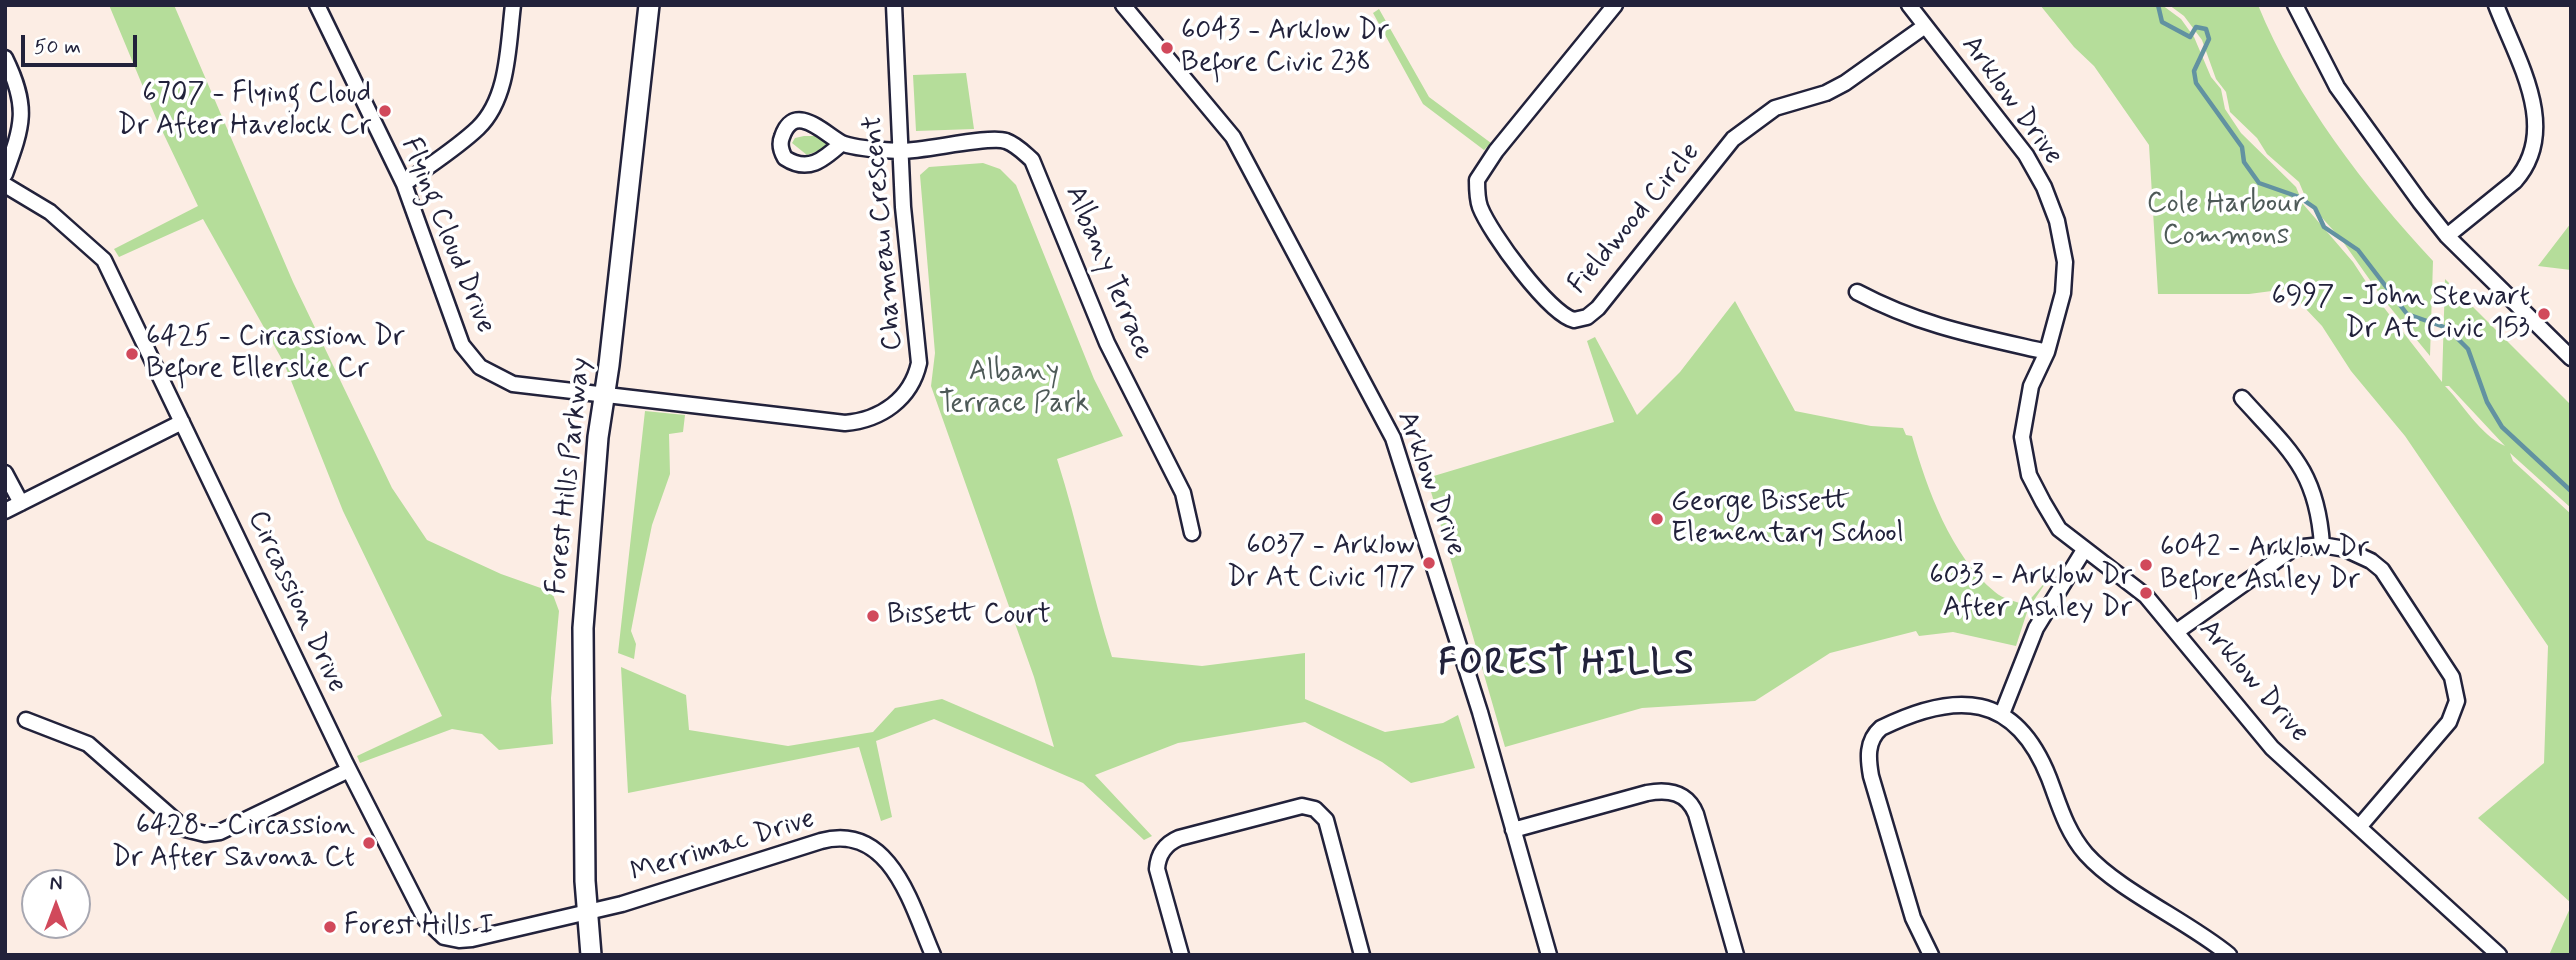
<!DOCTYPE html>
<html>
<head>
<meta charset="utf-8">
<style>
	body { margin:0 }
	#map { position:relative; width:2576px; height:960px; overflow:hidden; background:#fcede4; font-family:Mynerve,sans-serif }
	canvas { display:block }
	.frame { position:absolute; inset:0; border:7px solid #22223b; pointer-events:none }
	.north { position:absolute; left:21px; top:869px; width:70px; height:70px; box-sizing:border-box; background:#fff; border:2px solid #a7a7b1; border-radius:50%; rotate:0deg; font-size:19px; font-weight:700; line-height:28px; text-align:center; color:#22223b }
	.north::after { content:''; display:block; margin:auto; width:24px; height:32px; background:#d1495b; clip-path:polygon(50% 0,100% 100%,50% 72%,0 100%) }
	.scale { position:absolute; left:21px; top:35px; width:116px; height:32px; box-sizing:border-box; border:4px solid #22223b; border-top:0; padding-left:9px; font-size:21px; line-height:24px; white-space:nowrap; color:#22223b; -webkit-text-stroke:5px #fff; paint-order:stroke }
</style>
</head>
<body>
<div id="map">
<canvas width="2576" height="960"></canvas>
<div class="frame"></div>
<div class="north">N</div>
<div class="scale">50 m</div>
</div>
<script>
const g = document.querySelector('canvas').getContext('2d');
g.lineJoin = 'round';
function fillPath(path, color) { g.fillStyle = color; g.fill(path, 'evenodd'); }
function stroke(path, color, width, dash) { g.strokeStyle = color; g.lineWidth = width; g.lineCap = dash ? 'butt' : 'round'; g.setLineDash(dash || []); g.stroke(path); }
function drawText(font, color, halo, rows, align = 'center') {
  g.font = font + ' Mynerve,sans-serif'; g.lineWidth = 7; g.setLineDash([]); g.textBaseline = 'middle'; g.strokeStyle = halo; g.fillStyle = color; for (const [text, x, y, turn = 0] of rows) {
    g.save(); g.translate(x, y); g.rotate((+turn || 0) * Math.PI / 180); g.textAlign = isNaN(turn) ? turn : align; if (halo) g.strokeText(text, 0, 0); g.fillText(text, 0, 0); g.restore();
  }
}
const green = new Path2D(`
	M 109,5 L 174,5 L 293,282 L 392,488 L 427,540 L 501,574 L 552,592 L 559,611 L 551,698 L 553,744 L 499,750 L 482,734 L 452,729 L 360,763 L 357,756 L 442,716 L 343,511 L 284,363 L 203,219 L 119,257 L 114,249 L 198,206 L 156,118 Z
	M 2040,5 L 2162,5 L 2181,19 L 2194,37 L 2211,77 L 2221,89 L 2225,109 L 2241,133 L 2296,187 L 2303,204 L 2353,262 L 2378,300 L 2442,382 L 2445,279 L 2571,405 L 2571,508 L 2510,453 L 2513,461 L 2571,514 L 2571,903 L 2478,818 L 2544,763 L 2548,646 L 2405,436 L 2351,371 L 2322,326 L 2287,289 L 2249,294 L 2158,294 L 2149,145 L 2094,66 L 2074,47 ZM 2449,386 L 2505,446 C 2479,434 2464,405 2445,386 Z
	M 2169,5 L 2258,5 C 2296,98 2365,188 2433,261 L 2430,356 L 2384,300 L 2341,239 L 2307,201 L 2299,182 L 2267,154 L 2257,138 L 2230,112 L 2226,92 L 2216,79 L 2202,40 L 2184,16 Z
	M 1379,9 L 1429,97 L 1491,143 L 1484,150 L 1423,104 L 1373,13 Z
	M 966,73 L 974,129 L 916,131 L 913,75 Z
	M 804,136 L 817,136 L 834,145 L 807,155 L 792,143 L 795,138 Z
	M 983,163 L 1000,169 L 1016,185 L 1094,379 L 1123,436 L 1057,459 C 1078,525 1091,591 1112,657 L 1202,666 L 1305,653 L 1305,699 L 1385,732 L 1443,723 L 1458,715 L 1475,768 L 1411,783 L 1382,762 L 1305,722 L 1178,743 L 1095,775 L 1152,836 L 1144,840 L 1083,783 L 934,719 L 876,741 L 892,817 L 881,821 L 859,747 L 628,793 L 621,667 L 686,695 L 689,730 L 788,746 L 873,732 L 895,708 L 942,699 L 1054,747 L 1034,677 L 931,386 L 935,353 L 920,175 L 929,167 Z
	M 2571,223 L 2571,270 L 2538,266 Z
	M 1735,301 L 1795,411 L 1871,426 L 1903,428 L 1906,435 L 1912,436 C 1927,489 1951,556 1995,592 C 2003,599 2015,601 2025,605 L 2049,578 L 2028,609 L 2016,646 L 1953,632 L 1919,636 L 1916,631 L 1830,653 L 1755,701 L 1642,708 L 1505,747 L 1427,478 L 1614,422 L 1587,341 L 1595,337 L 1637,415 L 1680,372 Z
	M 645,411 L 685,415 L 683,432 L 669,434 L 670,474 L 652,525 L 641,579 L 631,631 L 636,644 L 634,659 L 618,653 Z
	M 2571,906 L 2571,955 L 2549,955 Z`);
const stream = new Path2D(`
	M 2158,5 L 2162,22 L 2190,37 L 2196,27 L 2206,29 L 2209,39 L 2194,71 L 2196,83 L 2242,147 L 2244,162 L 2259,183 L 2299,197 L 2315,208 L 2324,227 L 2358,250 L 2407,314 L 2447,328 L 2468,349 L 2487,402 L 2502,427 L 2571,491`);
const street = new Path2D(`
	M 317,5 L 404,184 L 462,345 L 480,367 L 513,384 L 845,423 C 881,420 911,399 919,363 L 903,207 L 894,5
	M 1123,5 L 1233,137 L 1393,438 L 1480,712 L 1549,955
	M 1615,5 L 1496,151 L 1477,180 C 1477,189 1477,199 1480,207 C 1490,233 1549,314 1574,320 L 1587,317 L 1598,308 L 1733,139 L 1775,108 L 1826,93 L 1845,83 L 1925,26
	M 1909,5 L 2026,155 L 2044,187 L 2057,221 L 2065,262 L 2063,293 L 2047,352 L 2031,386 L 2022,437 L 2029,475 L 2043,502 L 2059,529 L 2146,596 L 2272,748 L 2499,955
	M 2295,5 L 2337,87 L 2420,202 L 2447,236 L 2571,358
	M 5,58 C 29,107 23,125 5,174
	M 841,144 C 823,160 808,173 785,158 C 781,151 779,144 782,137 C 795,98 829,139 844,144 C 859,149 881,150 898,151 C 923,152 988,135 1006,141 C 1017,145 1024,153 1032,160 L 1107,343 L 1183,493 L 1192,533
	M 404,184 C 428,166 456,149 478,128 C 509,98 508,45 513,5
	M 5,185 L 50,212 L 104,260 L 346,764 L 425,919 L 444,937 L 459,940 L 472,939 L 622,904 L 821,841 C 891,822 912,907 933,955
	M 2447,236 L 2515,181 C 2561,129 2517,60 2496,5
	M 1857,292 C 1921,326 1977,336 2047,352
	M 2242,398 C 2289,450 2317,470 2322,545
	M 5,473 L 21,503
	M 5,511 L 182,422
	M 2176,632 L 2294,548 L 2322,545 L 2345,549 L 2371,561 L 2382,570 L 2452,677 L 2457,701 L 2449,722 L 2360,826
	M 2002,714 L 2036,628 L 2084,550
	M 26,720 L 88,744 L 185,829 L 205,834 L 220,832 L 349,770
	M 1513,830 L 1647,793 C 1669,789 1687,792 1696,814 L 1736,955
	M 1181,955 L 1157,869 C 1158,854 1165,844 1179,838 L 1302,806 L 1315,809 L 1326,820 L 1362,955
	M 1931,955 L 1913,918 L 1871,776 C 1868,759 1866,741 1881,728 C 1956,691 2015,692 2049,778 C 2059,804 2066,831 2086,854 C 2119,891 2188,921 2229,955`);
const secondary = new Path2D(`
	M 591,955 L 585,881 L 583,628 L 598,437 L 609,365 L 649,5`);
const markers = [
	[1167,48,7,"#d1495b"],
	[385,111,7,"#d1495b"],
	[2544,314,7,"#d1495b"],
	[132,354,7,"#d1495b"],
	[1657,519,7,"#d1495b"],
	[1429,563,7,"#d1495b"],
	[2146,565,7,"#d1495b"],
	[2146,593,7,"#d1495b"],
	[873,616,7,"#d1495b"],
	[369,843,7,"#d1495b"],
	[330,927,7,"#d1495b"]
];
const poiNames = [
	["6043 - Arklow Dr",1181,32],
	["Before Civic 238",1181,64],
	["6707 - Flying Cloud",371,95,"right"],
	["Dr After Havelock Cr",371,127,"right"],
	["6997 - John Stewart",2530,298,"right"],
	["Dr At Civic 153",2530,330,"right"],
	["6425 - Circassion Dr",146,338],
	["Before Ellerslie Cr",146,370],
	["George Bissett",1671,503],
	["Elementary School",1671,535],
	["6037 - Arklow",1415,547,"right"],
	["Dr At Civic 177",1415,579,"right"],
	["6042 - Arklow Dr",2160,549],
	["Before Ashley Dr",2160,581],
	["6033 - Arklow Dr",2132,577,"right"],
	["After Ashley Dr",2132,609,"right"],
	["Bissett Court",887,616],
	["6428 - Circassion",355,827,"right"],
	["Dr After Savona Ct",355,859,"right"],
	["Forest Hills I",344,927]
];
const streetNames = [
	["Arklow Drive",2011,101,54],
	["Fieldwood Circle",1635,219,-50],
	["Chameau Crescent",884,233,-95],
	["Flying Cloud Drive",447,236,68],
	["Albany Terrace",1108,273,67],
	["Forest Hills Parkway",570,476,-84],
	["Arklow Drive",1430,484,70],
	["Circassion Drive",296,602,65],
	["Arklow Drive",2253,682,49],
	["Merrimac Drive",723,847,-17]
];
const parkNames = [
	["Cole Harbour",2226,205],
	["Commons",2226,237],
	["Albany",1014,373],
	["Terrace Park",1014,405]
];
const districtNames = [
	["FOREST HILLS",1567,666]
];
fillPath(green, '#b5dd9a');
stroke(stream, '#6292a1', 4.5);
stroke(street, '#22223b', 19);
stroke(secondary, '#22223b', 24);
stroke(street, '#fff', 14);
stroke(secondary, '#fff', 19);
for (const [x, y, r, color] of markers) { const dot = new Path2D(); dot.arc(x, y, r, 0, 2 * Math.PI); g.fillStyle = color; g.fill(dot); stroke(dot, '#fff', 2.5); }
drawText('28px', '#22223b', '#fff', poiNames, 'left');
drawText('28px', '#22223b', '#fff', streetNames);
drawText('28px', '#4e5a58', '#fff', parkNames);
g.letterSpacing = '2px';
drawText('bold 35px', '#22223b', '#fff', districtNames);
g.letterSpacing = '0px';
</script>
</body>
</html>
